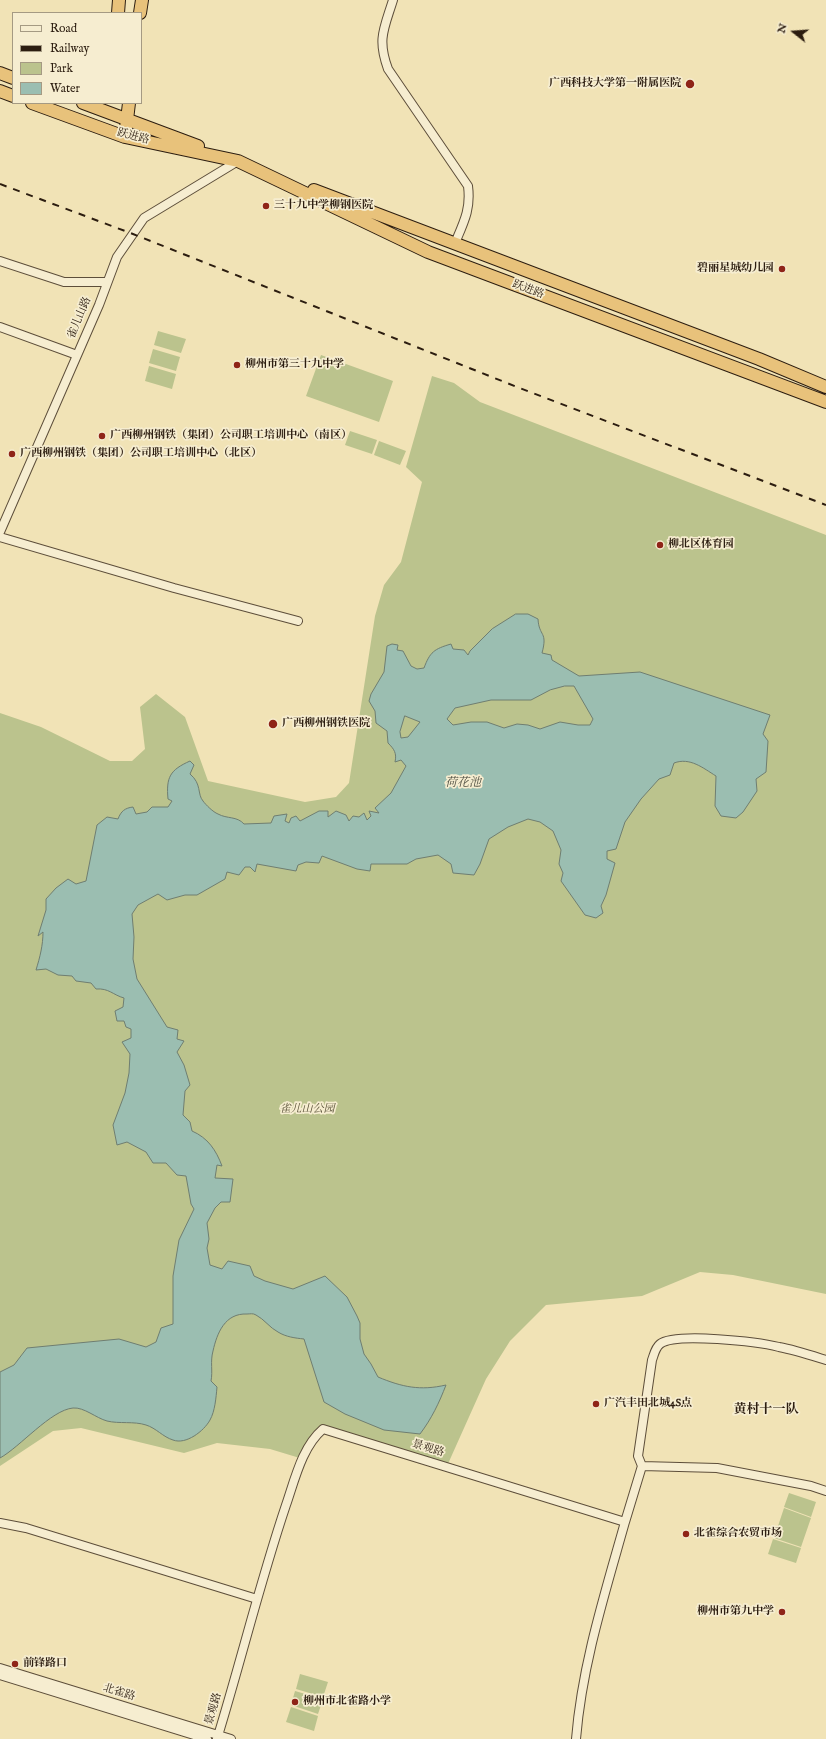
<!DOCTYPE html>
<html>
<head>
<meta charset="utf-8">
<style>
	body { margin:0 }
	#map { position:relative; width:826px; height:1739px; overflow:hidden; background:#f1e3b6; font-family:"IM FELL English",serif }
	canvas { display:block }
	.legend { position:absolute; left:12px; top:12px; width:130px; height:92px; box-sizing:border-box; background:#f6edd0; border:1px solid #a59a83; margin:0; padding:5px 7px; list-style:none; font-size:12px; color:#2c1d10 }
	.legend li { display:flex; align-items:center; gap:8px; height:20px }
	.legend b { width:20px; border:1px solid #a59a83 }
	.north { position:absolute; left:774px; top:12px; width:40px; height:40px; -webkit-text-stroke:3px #f6edd0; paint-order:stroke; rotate:287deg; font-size:11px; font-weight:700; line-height:16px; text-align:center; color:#2c1d10 }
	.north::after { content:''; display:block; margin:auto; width:14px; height:18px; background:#2c1d10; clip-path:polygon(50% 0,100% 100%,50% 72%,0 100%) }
</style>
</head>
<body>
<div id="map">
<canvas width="826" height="1739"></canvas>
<ul class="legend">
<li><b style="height:5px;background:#f6edd0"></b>Road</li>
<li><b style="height:5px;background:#2c1d10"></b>Railway</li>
<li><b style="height:11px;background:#bbc38d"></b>Park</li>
<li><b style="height:11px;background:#9bbeb1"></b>Water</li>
</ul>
<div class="north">N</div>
</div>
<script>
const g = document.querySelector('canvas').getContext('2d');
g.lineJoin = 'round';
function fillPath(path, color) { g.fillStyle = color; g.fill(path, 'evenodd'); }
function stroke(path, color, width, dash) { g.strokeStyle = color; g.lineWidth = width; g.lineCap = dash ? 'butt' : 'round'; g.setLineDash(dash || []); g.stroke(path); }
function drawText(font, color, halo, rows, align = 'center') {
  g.font = font + ' "IM FELL English","Noto Serif SC",serif'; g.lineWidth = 3.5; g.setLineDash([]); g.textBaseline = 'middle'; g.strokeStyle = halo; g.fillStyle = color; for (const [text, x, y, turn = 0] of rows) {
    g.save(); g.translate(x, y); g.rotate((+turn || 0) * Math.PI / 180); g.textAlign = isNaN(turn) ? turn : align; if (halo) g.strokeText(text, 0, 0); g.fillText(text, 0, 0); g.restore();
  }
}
const green = new Path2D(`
	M 158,331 L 186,339 L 181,353 L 154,345 Z
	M 153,349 L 180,357 L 176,371 L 149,363 Z
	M 321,355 L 393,381 L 379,422 L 306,396 Z
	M 149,366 L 176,374 L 172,389 L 145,381 Z
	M 432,376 L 454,383 L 480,402 L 826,535 L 826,1294 L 733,1275 L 700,1272 L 642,1296 L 546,1305 L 510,1341 L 486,1379 L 447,1466 L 323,1429 L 303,1459 L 270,1449 L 217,1443 L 184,1453 L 81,1428 L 53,1431 L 0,1466 L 0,713 L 41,727 L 110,761 L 132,761 L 145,749 L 140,707 L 156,694 L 185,717 L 208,781 L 305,802 L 336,797 L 349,783 L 375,616 L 384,585 L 401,562 L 422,482 L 406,467 Z
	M 350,431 L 377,440 L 372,454 L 345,445 Z
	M 379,441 L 406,451 L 400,465 L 374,455 Z
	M 789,1493 L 816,1502 L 811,1517 L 784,1507 Z
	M 784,1508 L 811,1518 L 801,1547 L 774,1538 Z
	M 773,1539 L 801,1548 L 796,1563 L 768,1554 Z
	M 300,1674 L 328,1682 L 323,1697 L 296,1689 Z
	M 295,1691 L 323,1699 L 318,1714 L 291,1705 Z
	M 291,1707 L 318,1716 L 314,1731 L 286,1722 Z`);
const water = new Path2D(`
	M 516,614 L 528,614 L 538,619 C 539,637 548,631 542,653 L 551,655 L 552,660 L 579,676 L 640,672 L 770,715 L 763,734 L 768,741 L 766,772 L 756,779 L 757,791 L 743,812 L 736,818 L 721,816 L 715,806 L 716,776 C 703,768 690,757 674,763 L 670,775 L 659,779 L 641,799 L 625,822 L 616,849 L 607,851 L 607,859 L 615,863 L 606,895 L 601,906 L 603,913 L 596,918 L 585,915 L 561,881 L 563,873 L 559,864 L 561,850 L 553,831 L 540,822 L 528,819 L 508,827 L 489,839 L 480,864 L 474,875 L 453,873 L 451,864 L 438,855 L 416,859 L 407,864 L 371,864 L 370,871 L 357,869 L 322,856 L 319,863 L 306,862 L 298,865 L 296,871 L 257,864 L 255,872 L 250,867 L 245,867 L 239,875 L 227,872 L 225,879 L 197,895 L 185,895 L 167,900 L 158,894 L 138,905 L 132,914 L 134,937 L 133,959 L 137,979 L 167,1027 L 178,1030 L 177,1039 L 184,1041 L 177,1052 L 184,1065 L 190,1085 L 185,1091 L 183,1115 L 190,1122 L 192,1131 C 208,1138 216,1150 222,1166 L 217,1165 L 215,1178 L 233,1179 L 230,1202 L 221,1202 L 215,1208 L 207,1223 L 209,1239 L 207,1248 L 210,1265 L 222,1269 L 228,1261 L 250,1266 L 254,1276 L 265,1281 L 293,1289 L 325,1276 L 347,1297 L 357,1316 L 360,1323 L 360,1339 L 364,1354 L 371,1364 L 378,1377 C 402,1387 420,1391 446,1385 C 439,1403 432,1418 420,1434 L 384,1430 L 345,1414 L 324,1402 L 304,1339 C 295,1338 286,1337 278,1332 C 270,1328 264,1319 256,1315 C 253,1313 250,1314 247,1314 C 225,1313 217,1333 213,1351 C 210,1362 213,1371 211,1381 L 217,1387 C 216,1398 215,1411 210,1420 C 204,1431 186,1445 173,1440 C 163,1437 156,1428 146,1425 C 134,1421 119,1424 107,1421 C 96,1418 84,1407 73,1408 C 51,1410 20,1447 0,1458 L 0,1372 L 14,1365 L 27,1348 L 119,1339 L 146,1347 L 156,1342 L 161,1328 L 173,1324 L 173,1276 L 179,1240 L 194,1209 L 191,1204 L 186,1176 L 177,1175 L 166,1163 L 153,1163 L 146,1152 L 127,1142 L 117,1145 L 113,1125 L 125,1093 L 129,1073 L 130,1054 L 122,1042 L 131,1038 L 131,1029 L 126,1027 L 124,1021 L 117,1021 L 115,1011 L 123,1007 L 124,998 C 113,995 109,988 96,989 L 91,983 L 76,981 L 72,976 L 58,975 L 46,969 L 36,970 C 40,957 43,945 43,932 L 38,936 L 46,910 L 46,899 L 56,888 L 68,879 L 76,884 L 86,881 L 97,825 L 107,817 L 118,819 C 121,811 125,808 133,807 L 136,814 L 147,812 L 152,807 L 168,807 L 172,801 L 168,799 C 166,777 170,770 190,761 L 194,765 L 190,774 C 202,784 197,794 203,801 C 206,805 213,812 218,814 C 227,819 237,816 244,824 L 271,823 L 274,816 L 287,814 L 285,821 L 289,823 L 291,818 L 296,816 L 300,821 L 319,811 L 328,811 L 328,817 L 336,811 L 346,815 L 349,821 L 353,816 L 359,817 L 364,813 L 367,820 L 371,816 L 369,811 L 379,813 L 375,808 L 391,793 L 406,766 L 401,760 L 395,762 C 397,753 394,749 388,743 L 387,731 L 376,723 L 375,711 L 369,701 L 371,694 L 384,672 L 387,646 L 392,644 L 398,645 L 397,650 L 403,651 L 411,666 L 417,669 L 424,668 C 430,652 434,649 451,644 L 453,649 L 464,650 L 468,655 L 470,651 L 492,629 ZM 565,686 L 574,686 L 593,719 L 590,725 L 578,725 L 560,722 L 540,729 L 528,725 L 517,724 L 504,728 L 487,722 L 471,722 L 453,725 L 447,719 L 455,708 L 491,700 L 531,700 L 550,690 ZM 405,716 L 420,722 L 408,737 L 401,738 L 400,732 Z`);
const minor = new Path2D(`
	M 393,0 C 384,29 377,39 388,69 L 468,186 C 471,209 464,222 455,243
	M 0,261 L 64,282 L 107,282
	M 0,327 L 77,355
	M 0,532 L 99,305 L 117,257 L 144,218 L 238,161
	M 0,537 L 174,588 L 298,621
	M 642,1466 L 717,1468 L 811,1486 L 826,1491
	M 625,1522 L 642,1466 L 638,1456 L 652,1360 C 654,1355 655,1348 660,1344 C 675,1332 759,1342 779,1347 C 795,1350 810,1355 826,1360
	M 0,1523 L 26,1528 L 257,1599
	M 0,1668 L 231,1739
	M 0,1675 L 207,1739
	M 217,1739 C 241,1661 260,1582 286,1505 C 295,1479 302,1447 323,1429 L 625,1522 C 605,1593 582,1665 576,1739`);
const highway = new Path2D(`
	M 118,13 L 119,0
	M 140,13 L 142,0
	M 0,73 L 13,78
	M 0,91 L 13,96
	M 32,103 L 125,137 L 238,161 L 428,252 L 826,402
	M 83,103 L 198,146
	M 126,128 L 129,103
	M 314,190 L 759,359 L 826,387`);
const rail = new Path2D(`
	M 0,184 L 133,234 L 517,387 L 826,505`);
const markers = [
	[690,84,5,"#8f2418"],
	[266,206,4,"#8f2418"],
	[782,269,4,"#8f2418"],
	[237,365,4,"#8f2418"],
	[102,436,4,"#8f2418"],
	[12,454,4,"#8f2418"],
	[660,545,4,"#8f2418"],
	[273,724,5,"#8f2418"],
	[596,1404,4,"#8f2418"],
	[686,1534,4,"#8f2418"],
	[782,1612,4,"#8f2418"],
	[15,1664,4,"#8f2418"],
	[295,1702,4,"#8f2418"]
];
const poiNames = [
	["广西科技大学第一附属医院",681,84,"right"],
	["三十九中学柳钢医院",274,206],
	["碧丽星城幼儿园",774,269,"right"],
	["柳州市第三十九中学",245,365],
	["广西柳州钢铁（集团）公司职工培训中心（南区）",110,436],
	["广西柳州钢铁（集团）公司职工培训中心（北区）",20,454],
	["柳北区体育园",668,545],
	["广西柳州钢铁医院",282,724],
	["广汽丰田北城4S点",604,1404],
	["北雀综合农贸市场",694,1534],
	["柳州市第九中学",774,1612,"right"],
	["前锋路口",23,1664],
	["柳州市北雀路小学",303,1702]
];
const streetNames = [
	["跃进路",133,137,15],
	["跃进路",528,290,21],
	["雀儿山路",80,318,-67],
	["景观路",428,1449,17],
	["北雀路",119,1693,17],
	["景观路",214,1709,-74]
];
const parkNames = [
	["雀儿山公园",307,1110]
];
const waterNames = [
	["荷花池",463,784]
];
const quarterNames = [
	["黄村十一队",766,1410]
];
fillPath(green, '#bbc38d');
fillPath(water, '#9bbeb1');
stroke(water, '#6f7e71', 1);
stroke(minor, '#5d4e3a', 10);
stroke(highway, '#2c1d10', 14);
stroke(minor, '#f6edd0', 8);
stroke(highway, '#e8c27b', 12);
stroke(rail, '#2c1d10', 2, [7, 7]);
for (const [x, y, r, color] of markers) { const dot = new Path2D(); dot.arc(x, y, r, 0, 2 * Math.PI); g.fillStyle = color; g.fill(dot); stroke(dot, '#f6edd0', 1.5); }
drawText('bold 11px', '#2c1d10', '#f6edd0', poiNames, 'left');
drawText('11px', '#2c1d10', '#f6edd0', streetNames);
drawText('italic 11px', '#574f36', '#f6edd0', parkNames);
drawText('italic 12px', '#4d4d40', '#f6edd0', waterNames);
drawText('bold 13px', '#2c1d10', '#f6edd0', quarterNames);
</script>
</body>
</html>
